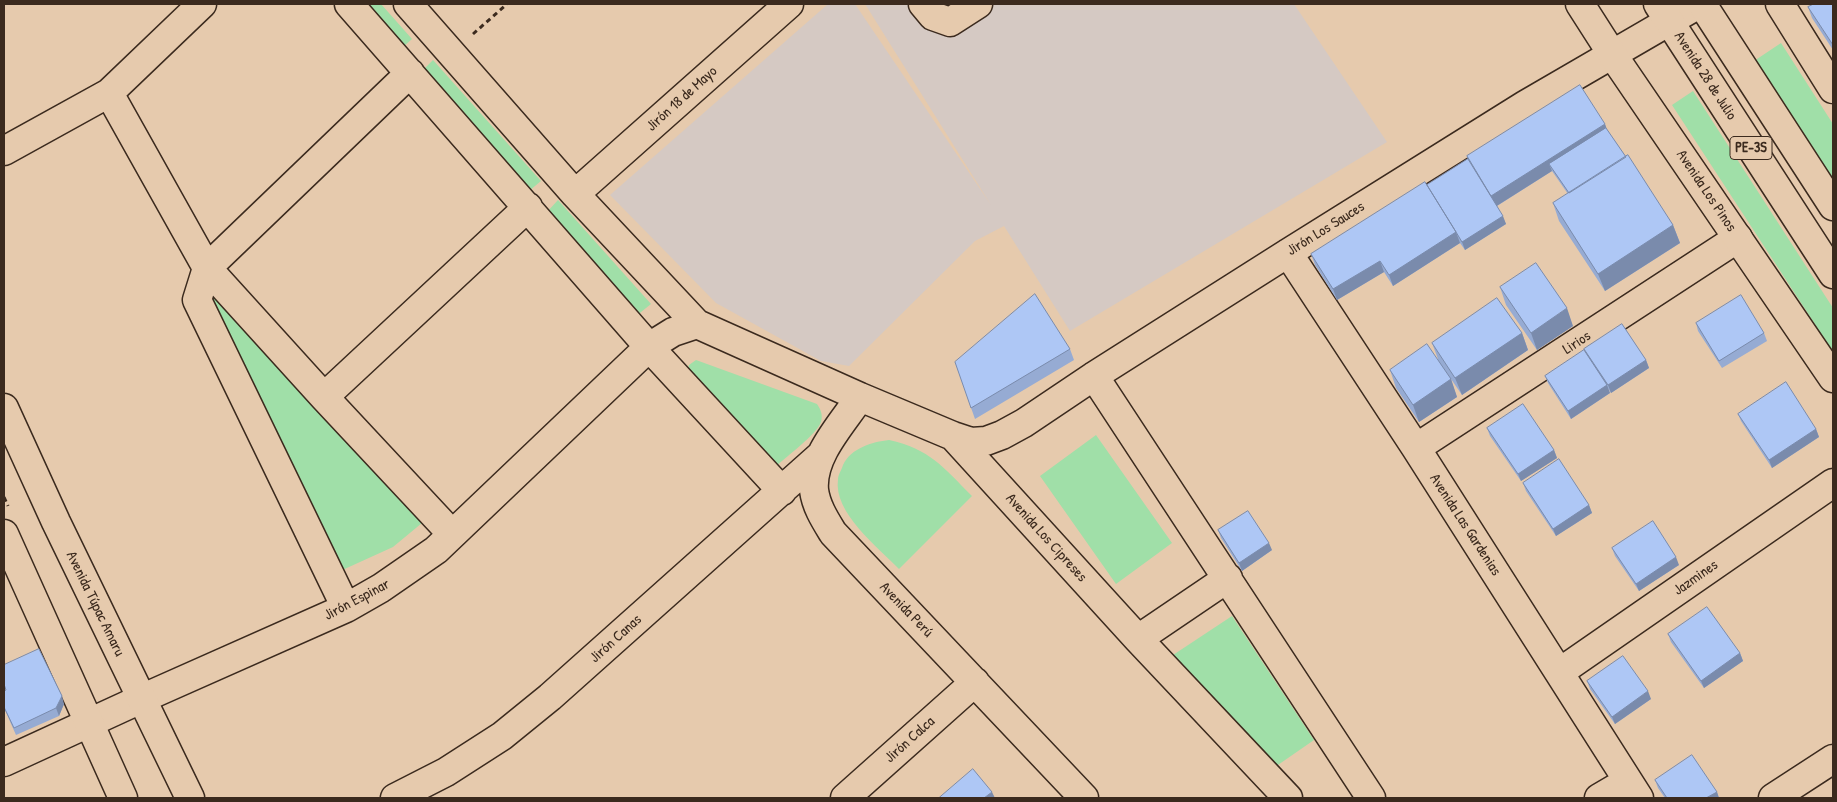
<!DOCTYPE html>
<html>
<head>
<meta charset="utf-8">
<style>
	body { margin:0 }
	#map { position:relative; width:1837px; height:802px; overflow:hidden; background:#e6caad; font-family:"Patrick Hand",sans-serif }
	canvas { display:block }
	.frame { position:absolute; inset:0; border:5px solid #3b2a1e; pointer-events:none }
</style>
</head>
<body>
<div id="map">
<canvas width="1837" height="802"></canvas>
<div class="frame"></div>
</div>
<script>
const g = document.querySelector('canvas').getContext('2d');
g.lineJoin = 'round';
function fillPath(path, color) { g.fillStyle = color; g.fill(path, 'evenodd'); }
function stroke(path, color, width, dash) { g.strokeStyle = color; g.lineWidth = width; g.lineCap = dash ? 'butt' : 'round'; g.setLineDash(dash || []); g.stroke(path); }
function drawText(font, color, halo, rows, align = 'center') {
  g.font = font + ' "Patrick Hand",sans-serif'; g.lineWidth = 4; g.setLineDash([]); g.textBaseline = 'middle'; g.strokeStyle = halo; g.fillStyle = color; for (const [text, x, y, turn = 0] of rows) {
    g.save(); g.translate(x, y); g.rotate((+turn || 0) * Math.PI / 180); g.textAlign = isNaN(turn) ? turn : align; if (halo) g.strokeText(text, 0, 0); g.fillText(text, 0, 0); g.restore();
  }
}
const built = new Path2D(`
	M 828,4 L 855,4 L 991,205 L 865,4 L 1294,4 L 1387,142 L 1070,331 L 1004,226 L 975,241 L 849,366 L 821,361 L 716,303 L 610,195 Z`);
const green = new Path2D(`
	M 365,4 L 381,4 L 412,39 L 403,47 Z
	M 1781,43 L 1833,124 L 1833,184 L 1754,61 Z
	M 433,60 L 541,181 L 529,191 L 423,70 Z
	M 1693,91 L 1833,308 L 1833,352 L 1672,105 Z
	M 558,200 L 651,304 L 636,316 L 547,212 Z
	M 217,288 L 428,518 L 393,547 L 338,572 L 203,297 Z
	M 696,360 L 817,404 C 821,410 823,415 821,422 C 817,434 786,457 775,467 L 687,374 L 689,365 Z
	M 1096,435 L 1172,543 L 1116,584 L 1040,476 Z
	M 889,440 C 930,449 943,467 972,496 L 899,569 C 878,547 833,513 838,479 C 838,475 842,469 843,465 C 851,448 872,442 889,440 Z
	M 1232,616 L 1314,740 L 1275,767 L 1170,657 Z`);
const path = new Path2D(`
	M 473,34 L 507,4
	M 4,497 L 8,506`);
const minor = new Path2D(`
	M 349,4 L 649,347 L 782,491
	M 408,4 L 575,194 L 697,324 L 860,397 L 953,436 L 971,442 L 986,441 L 1002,435 L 1024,423 L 1094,376 L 1288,253 L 1525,105 L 1699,4
	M 923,4 L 933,16 L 950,22 L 978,4
	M 109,93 L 207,268 L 324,397 L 452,534
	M 4,151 L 109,93 L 202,4
	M 575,194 L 789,4
	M 1288,253 L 1416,448 L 1639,798
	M 1094,376 L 1371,798
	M 324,397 L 528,207
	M 860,397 C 842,424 811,456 814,490 C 816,506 825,520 833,533 L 1084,798
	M 953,436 L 1138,639 L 1288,798
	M 1416,448 L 1738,238
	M 346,608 L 197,300 L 207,268 L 410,73
	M 1138,639 L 1228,578
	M 1560,672 L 1833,483
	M 4,762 L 141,699 L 346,608 L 381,588 L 436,550 L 649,347 L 673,332 L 697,324
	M 395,798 L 446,772 L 502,736 L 550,697 L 820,456
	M 845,798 L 975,682
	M 1599,798 L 1628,781
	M 1773,798 L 1833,759`);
const major = new Path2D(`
	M 1658,4 L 1833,274
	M 1702,4 L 1833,206
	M 4,408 L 56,522 L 190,798
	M 4,534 L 123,798`);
const highway = new Path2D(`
	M 1580,4 L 1612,54 L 1833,378
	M 1780,4 L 1833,89`);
const wall = new Path2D(`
	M 1833,4 L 1833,50 L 1812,18 L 1808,7 Z
	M 1605,124 L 1606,128 L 1626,157 L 1673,225 L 1680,243 L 1605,291 L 1559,221 L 1553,203 L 1568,194 L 1552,171 L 1497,206 L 1506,224 L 1465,250 L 1460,243 L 1393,286 L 1384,272 L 1337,300 L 1315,265 L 1311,254 L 1427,185 L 1468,159 L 1467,156 Z
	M 1500,287 L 1573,326 L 1537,350 L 1506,305 Z
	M 1696,323 L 1764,333 L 1767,341 L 1722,368 L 1698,331 Z
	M 1522,333 L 1528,350 L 1462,395 L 1451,379 L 1457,397 L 1419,422 L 1396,388 L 1390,370 L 1438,359 L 1432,343 Z
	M 1070,349 L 1074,360 L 975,419 L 955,362 Z
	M 1584,349 L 1646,360 L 1649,368 L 1611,393 L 1607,387 L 1610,393 L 1571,419 L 1548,383 L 1545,376 L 1587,356 Z
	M 1738,414 L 1816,429 L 1819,437 L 1772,468 L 1741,421 Z
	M 1487,428 L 1554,450 L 1557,458 L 1521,481 L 1490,436 Z
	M 1523,483 L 1589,505 L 1592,513 L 1556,536 L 1526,491 Z
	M 1218,530 L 1272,550 L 1242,571 L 1221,538 Z
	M 1612,548 L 1679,565 L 1639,591 L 1615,556 Z
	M 1668,634 L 1740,653 L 1743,661 L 1704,688 L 1671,642 Z
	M 4,665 L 64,704 L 59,716 L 16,735 L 4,708 L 4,691 L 6,690 L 4,686 Z
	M 1587,681 L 1651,699 L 1615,724 L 1590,689 Z
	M 1655,780 L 1717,792 L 1719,798 L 1665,798 L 1658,788 Z`);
const shadedWall = new Path2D(`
	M 1605,124 L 1609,135 L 1549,164 L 1552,171 L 1495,207 L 1491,196 Z
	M 1503,216 L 1506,224 L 1465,250 L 1462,242 Z
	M 1673,225 L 1680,243 L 1605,291 L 1598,274 Z
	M 1456,232 L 1460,243 L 1393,286 L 1389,275 Z
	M 1380,261 L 1384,272 L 1337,300 L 1333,289 Z
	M 1567,308 L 1573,326 L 1537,350 L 1531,333 Z
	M 1522,333 L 1528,350 L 1462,395 L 1455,378 Z
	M 1646,360 L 1649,368 L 1611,393 L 1608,385 Z
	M 1451,379 L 1457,397 L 1419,422 L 1413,405 Z
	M 1607,385 L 1610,393 L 1571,419 L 1568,411 Z
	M 1816,429 L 1819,437 L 1772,468 L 1769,460 Z
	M 1554,450 L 1557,458 L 1521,481 L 1518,474 Z
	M 1589,505 L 1592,513 L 1556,536 L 1553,529 Z
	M 1269,543 L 1272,550 L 1242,571 L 1239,563 Z
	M 1676,557 L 1679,565 L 1639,591 L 1636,584 Z
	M 1740,653 L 1743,661 L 1704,688 L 1701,681 Z
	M 1648,691 L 1651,699 L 1615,724 L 1612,717 Z
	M 62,696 L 64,704 L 59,716 L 56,708 Z
	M 992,792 L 995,798 L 984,798 Z
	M 1717,792 L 1719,798 L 1706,798 Z`);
const building = new Path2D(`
	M 1814,4 L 1833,4 L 1833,45 L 1808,7 Z
	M 1580,85 L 1605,124 L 1491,196 L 1467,156 Z
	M 1606,128 L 1626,157 L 1569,193 L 1549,164 Z
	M 1628,155 L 1673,225 L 1598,274 L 1553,203 Z
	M 1468,159 L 1503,216 L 1462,242 L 1456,232 L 1427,185 Z
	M 1425,182 L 1456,232 L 1389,275 L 1380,261 L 1333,289 L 1311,254 Z
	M 1536,263 L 1567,308 L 1531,333 L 1500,287 Z
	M 1035,294 L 1070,349 L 971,408 L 955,362 Z
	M 1741,295 L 1764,333 L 1719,361 L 1696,323 Z
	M 1497,298 L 1522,333 L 1455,378 L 1432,343 Z
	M 1622,324 L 1646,360 L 1608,385 L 1584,349 Z
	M 1427,344 L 1451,379 L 1413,405 L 1390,370 Z
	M 1584,350 L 1607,385 L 1568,411 L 1545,376 Z
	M 1786,382 L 1816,429 L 1769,460 L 1738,414 Z
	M 1523,404 L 1554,450 L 1518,474 L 1487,428 Z
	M 1559,459 L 1589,505 L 1553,529 L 1523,483 Z
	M 1248,511 L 1269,543 L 1239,563 L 1218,530 Z
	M 1653,521 L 1676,557 L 1636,584 L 1612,548 Z
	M 1707,607 L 1740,653 L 1701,681 L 1668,634 Z
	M 39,649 L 62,696 L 56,708 L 14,728 L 4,707 L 4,691 L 6,690 L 4,684 L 4,665 Z
	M 1623,656 L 1648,691 L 1612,717 L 1587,681 Z
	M 1692,755 L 1717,792 L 1706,798 L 1667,798 L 1655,780 Z
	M 973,769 L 992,792 L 984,798 L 939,798 Z`);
const shields = [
	[1751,148,42]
];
const shieldNames = [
	["PE-3S",1751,148]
];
const streetNames = [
	["Avenida 28 de Julio",1705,76,57],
	["Jirón 18 de Mayo",682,99,-42],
	["Avenida Los Pinos",1706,191,56],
	["Jirón Los Sauces",1326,229,-32],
	["Lirios",1577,343,-33],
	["Avenida Las Gardenias",1465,525,57],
	["Avenida Los Cipreses",1046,538,48],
	["Jazmines",1696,578,-35],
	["Jirón Espinar",357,600,-28],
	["Avenida Túpac Amaru",95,604,64],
	["Avenida Perú",906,610,46],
	["Jirón Canas",616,639,-42],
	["Jirón Calca",910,740,-42]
];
fillPath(built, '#d5c9c3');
fillPath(green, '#a0dfa8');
stroke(minor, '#3b2a1e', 31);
stroke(major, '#3b2a1e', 31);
stroke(highway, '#3b2a1e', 31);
stroke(path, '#3b2a1e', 3, [5, 4]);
stroke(minor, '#e6caad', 28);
stroke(major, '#e6caad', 28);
stroke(highway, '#e6caad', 28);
fillPath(wall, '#96abd3');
fillPath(shadedWall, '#7a8bac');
fillPath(building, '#aec7f5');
stroke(building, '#7a8bac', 1);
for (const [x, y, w] of shields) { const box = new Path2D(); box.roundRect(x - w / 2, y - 11.5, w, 23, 4); g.fillStyle = '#e6caad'; g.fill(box); stroke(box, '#3b2a1e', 1); }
drawText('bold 14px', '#3b2a1e', null, shieldNames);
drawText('15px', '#3b2a1e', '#e6caad', streetNames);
</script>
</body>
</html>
